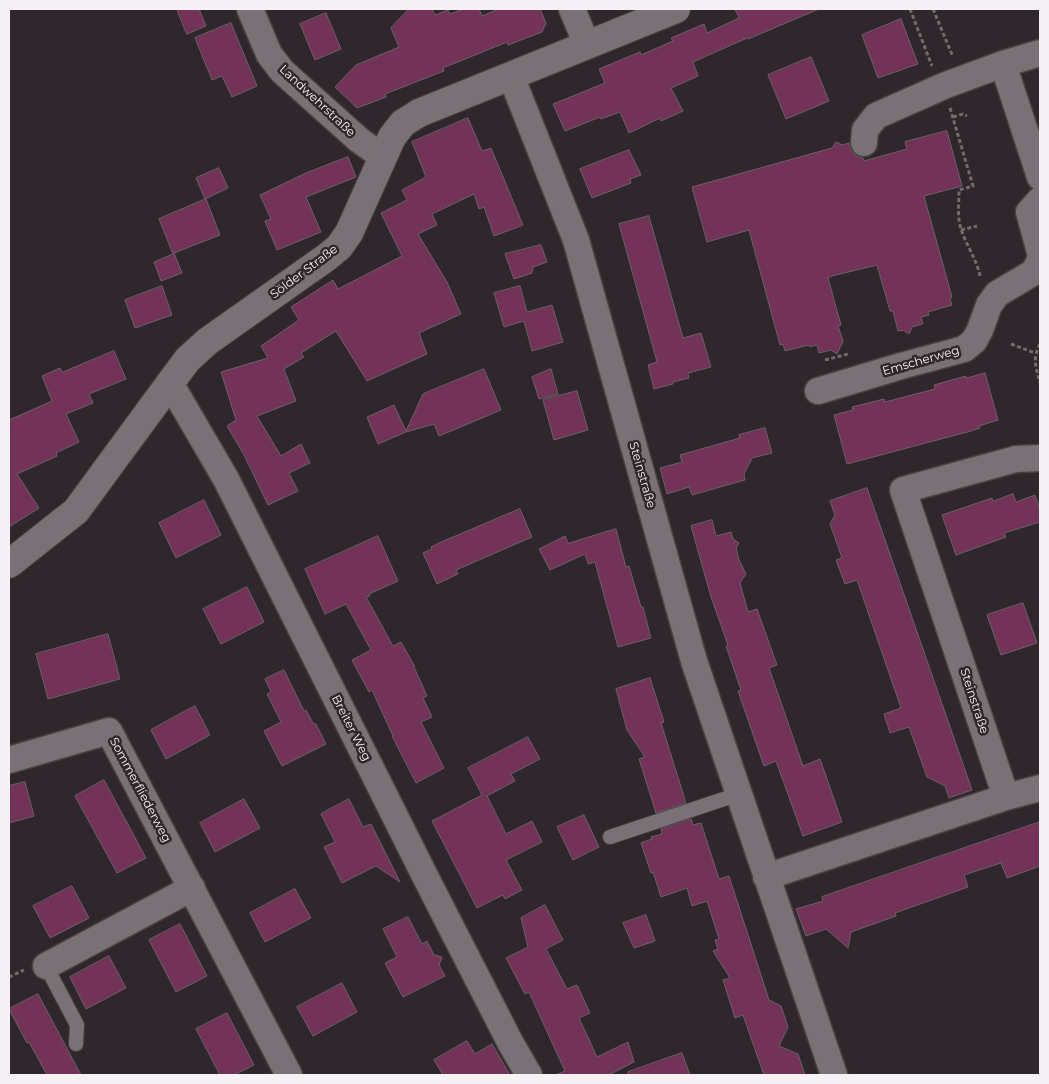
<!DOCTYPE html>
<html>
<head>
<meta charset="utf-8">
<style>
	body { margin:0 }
	#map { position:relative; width:1049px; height:1084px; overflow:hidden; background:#2f272b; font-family:Montserrat,sans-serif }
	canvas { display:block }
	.frame { position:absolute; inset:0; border:10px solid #f6f1f4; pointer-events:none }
</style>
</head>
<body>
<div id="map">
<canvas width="1049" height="1084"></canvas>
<div class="frame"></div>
</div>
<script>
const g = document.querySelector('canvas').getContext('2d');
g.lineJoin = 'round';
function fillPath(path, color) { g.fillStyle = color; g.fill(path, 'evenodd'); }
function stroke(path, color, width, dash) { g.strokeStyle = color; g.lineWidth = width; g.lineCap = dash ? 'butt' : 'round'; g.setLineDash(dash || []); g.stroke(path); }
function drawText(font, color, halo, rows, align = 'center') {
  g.font = font + ' Montserrat,sans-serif'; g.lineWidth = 5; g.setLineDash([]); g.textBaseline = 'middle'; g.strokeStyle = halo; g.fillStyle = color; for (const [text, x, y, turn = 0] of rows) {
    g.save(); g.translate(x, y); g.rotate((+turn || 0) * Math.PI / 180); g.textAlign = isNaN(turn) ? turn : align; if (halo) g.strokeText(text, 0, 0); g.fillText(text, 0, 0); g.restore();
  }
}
const building = new Path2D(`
	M 177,9 L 199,9 L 206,26 L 187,34 Z
	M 409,9 L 432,9 L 435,15 L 448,10 L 450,14 L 463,9 L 479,9 L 482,16 L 499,9 L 540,9 L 546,23 L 542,32 L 508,45 L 507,42 L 443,68 L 444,71 L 385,94 L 386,97 L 357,108 L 335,87 L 356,65 L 399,47 L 391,28 Z
	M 735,9 L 819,9 L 748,39 L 747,38 L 693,62 L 698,76 L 671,88 L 683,111 L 661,121 L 660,118 L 629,133 L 620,112 L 601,119 L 600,117 L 565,131 L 553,104 L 605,83 L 599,69 L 640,52 L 641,55 L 673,41 L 671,38 L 704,24 L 707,33 L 739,18 Z
	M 326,13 L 341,49 L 315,60 L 300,24 Z
	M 901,19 L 918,64 L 878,78 L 862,35 Z
	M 231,23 L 257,86 L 232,97 L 222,76 L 212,80 L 195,38 Z
	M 811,57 L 829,101 L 786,119 L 768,75 Z
	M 468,118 L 482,151 L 491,148 L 523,225 L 494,236 L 484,207 L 479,209 L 474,194 L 432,214 L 437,225 L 418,234 L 447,282 L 461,314 L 419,333 L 427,354 L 367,381 L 336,331 L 301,353 L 304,357 L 284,369 L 296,401 L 257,416 L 281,456 L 301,444 L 310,463 L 289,473 L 298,491 L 268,505 L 244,455 L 227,426 L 236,420 L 221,372 L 268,358 L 261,346 L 299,320 L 291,307 L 333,280 L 338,289 L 402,256 L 381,213 L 407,200 L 402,190 L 426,177 L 412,142 Z
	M 947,131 L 962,186 L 924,196 L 952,297 L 950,298 L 952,305 L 928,312 L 929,315 L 921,317 L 923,324 L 912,327 L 909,334 L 903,330 L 898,331 L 893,311 L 890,311 L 877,265 L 832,276 L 828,278 L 841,325 L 838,326 L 843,341 L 837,354 L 831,350 L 819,353 L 817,345 L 810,347 L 809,345 L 785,351 L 783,344 L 780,345 L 749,230 L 707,242 L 692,187 L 832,148 L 836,142 L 842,145 L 849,143 L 851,150 L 856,156 L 863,158 L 864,161 L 907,149 L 905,142 Z
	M 629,150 L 641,175 L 630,179 L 631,183 L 592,198 L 580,169 Z
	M 348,157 L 356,177 L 306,197 L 321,232 L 277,250 L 265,221 L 271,219 L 260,195 L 306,173 Z
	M 219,168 L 228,188 L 205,199 L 196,178 Z
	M 206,199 L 220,235 L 174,253 L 182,273 L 161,281 L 154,262 L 173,254 L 159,219 Z
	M 649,216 L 683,338 L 701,333 L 711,367 L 688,373 L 689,378 L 673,382 L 673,384 L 654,389 L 648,365 L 657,362 L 619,224 Z
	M 541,245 L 547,262 L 533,267 L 532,273 L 514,279 L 505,254 Z
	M 162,286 L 172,315 L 135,328 L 125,300 Z
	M 520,286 L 527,312 L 552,305 L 563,342 L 532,351 L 524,321 L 504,327 L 494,293 Z
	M 114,351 L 126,379 L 89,394 L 93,403 L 66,414 L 79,442 L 56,453 L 57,456 L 17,474 L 39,508 L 9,527 L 9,420 L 52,401 L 42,376 L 60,368 L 62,372 Z
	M 484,369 L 501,410 L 439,436 L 434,424 L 406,432 L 378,444 L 367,417 L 394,405 L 406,431 L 423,394 Z
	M 551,369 L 558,394 L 539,399 L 532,377 Z
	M 985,373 L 998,420 L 979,426 L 980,428 L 971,431 L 847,464 L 834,415 L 853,410 L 852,407 L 884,399 L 885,402 L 935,389 L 934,385 L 966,376 L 966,378 Z
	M 577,391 L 588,430 L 554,440 L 543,400 Z
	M 765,428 L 772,453 L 752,458 L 744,474 L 745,480 L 692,495 L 689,487 L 667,494 L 660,468 L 682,462 L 680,455 L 740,438 L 739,435 Z
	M 867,488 L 972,790 L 949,798 L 945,786 L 927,777 L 909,727 L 890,733 L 884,714 L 901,708 L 857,580 L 845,584 L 836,560 L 842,558 L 830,524 L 835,515 L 830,501 Z
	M 1013,494 L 1016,502 L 1035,495 L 1040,509 L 1040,522 L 1004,533 L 1006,537 L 956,555 L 942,515 L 992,498 L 993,501 Z
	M 204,500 L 221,535 L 176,558 L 159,523 Z
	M 520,509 L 532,537 L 456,570 L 458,574 L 437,584 L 423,553 L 432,549 L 431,547 L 439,543 Z
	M 712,520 L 716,536 L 731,532 L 733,539 L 739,543 L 736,548 L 739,560 L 746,574 L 740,583 L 748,612 L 757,609 L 777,665 L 769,668 L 803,766 L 820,759 L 842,822 L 803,836 L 776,761 L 764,766 L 738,691 L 741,690 L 726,646 L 728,645 L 711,597 L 691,526 Z
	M 616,529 L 626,567 L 629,566 L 641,607 L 643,607 L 651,638 L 618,647 L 595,562 L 588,564 L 585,554 L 550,570 L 539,549 L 565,536 L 568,543 Z
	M 378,536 L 398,581 L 369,594 L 370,596 L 366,597 L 393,646 L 401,642 L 415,667 L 414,667 L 427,696 L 423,698 L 432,717 L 421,722 L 444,768 L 416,783 L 392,736 L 393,736 L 372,690 L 369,692 L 352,660 L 371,650 L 346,604 L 325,614 L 305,569 Z
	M 247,587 L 264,622 L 221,644 L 203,609 Z
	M 1023,603 L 1037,643 L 1001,655 L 987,615 Z
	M 108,634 L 120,679 L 48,699 L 36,654 Z
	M 284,670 L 304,711 L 306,710 L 313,723 L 316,724 L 326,744 L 282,766 L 264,731 L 281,722 L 267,694 L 271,692 L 265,679 Z
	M 650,678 L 664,722 L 661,723 L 686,803 L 656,813 L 639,759 L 645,757 L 627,730 L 616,689 Z
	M 195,706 L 210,735 L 166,759 L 151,730 Z
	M 528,737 L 540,759 L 511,774 L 515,781 L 487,796 L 506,834 L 532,821 L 542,842 L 506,860 L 522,890 L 505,899 L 503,895 L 477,908 L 432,821 L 482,795 L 468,768 Z
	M 104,780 L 146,858 L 117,873 L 75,796 Z
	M 25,782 L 34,816 L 9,823 L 9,786 Z
	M 244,799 L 260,828 L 215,852 L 200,823 Z
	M 349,799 L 363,827 L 371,824 L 400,882 L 376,866 L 342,883 L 324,847 L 335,842 L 321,814 Z
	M 584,815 L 599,847 L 573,860 L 557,827 Z
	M 691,819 L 693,825 L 701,823 L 719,879 L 729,876 L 769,1000 L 781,1006 L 788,1027 L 779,1046 L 798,1054 L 805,1075 L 764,1075 L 743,1015 L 735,1018 L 723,980 L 730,978 L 713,951 L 718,949 L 715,940 L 719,939 L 707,901 L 692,906 L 687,888 L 661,897 L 653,872 L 651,873 L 641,843 L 652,839 L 651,837 L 662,834 L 661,829 Z
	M 1040,822 L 1040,866 L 1007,878 L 1001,863 L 964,875 L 968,887 L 895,913 L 896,916 L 851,932 L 848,948 L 826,929 L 806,936 L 796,909 L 823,901 L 822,897 Z
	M 72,886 L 89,918 L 50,938 L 33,906 Z
	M 295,889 L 311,918 L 265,942 L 250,913 Z
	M 545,905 L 563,940 L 546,949 L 567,989 L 577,985 L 590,1013 L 579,1018 L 597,1057 L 628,1042 L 634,1062 L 609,1075 L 556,1075 L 565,1071 L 529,992 L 525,994 L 506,958 L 528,947 L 521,918 Z
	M 646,915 L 655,941 L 634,948 L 623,923 Z
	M 408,917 L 422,944 L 427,941 L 434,955 L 442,957 L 439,965 L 445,976 L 403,997 L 385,963 L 397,957 L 383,929 Z
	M 180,924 L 207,976 L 176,992 L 149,940 Z
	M 109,956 L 126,988 L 86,1009 L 70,977 Z
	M 342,983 L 357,1012 L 313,1036 L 297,1007 Z
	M 38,994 L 81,1075 L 47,1075 L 29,1042 L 27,1043 L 9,1009 Z
	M 227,1013 L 254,1065 L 234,1075 L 220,1075 L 196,1029 Z
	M 467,1041 L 475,1054 L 492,1044 L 510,1075 L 443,1075 L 434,1060 Z
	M 682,1053 L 690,1075 L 628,1075 L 628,1072 Z`);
const path = new Path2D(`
	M 910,9 L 932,66
	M 933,9 L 953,57
	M 950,108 L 973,186 L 959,190 C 959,203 957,217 961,229 C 966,245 977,260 980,276
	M 953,117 L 963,114 L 967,116
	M 961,230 L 977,226
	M 1011,344 L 1035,353
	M 1040,344 C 1032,359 1036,367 1040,383
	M 825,360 L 848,354
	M 9,977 L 24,970`);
const lane = new Path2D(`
	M 610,837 L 739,794
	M 46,966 L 77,1025 L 76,1044`);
const street = new Path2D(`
	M 250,9 L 269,54 L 282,71 L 359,140 L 383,157
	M 572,9 L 587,45
	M 1040,53 L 1003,64 L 1040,177
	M 511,76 L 576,240 L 694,661 L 834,1075
	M 864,143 L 865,130 L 876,116 L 946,85 L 1003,64
	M 1040,200 L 1029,212 L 1040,252
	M 170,383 L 226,479 L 427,880 L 510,1042 L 529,1075
	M 818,391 L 901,366 L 964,349 L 974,341 L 980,330 L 989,305 L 997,294 L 1034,272 L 1040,260
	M 9,760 L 109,731 L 289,1075
	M 1006,797 L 903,490 L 1016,459 L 1040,458
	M 766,877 L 1006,797 L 1040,788
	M 46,966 L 192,888`);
const secondary = new Path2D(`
	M 9,564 L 76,511 L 170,383 L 188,359 L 208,341 L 327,257 L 339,247 L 349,233 L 392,137 L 403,123 L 419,113 L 676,9`);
const streetNames = [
	["Landwehrstraße",317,101,43],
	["Sölder Straße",304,272,-37],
	["Emscherweg",921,361,-16],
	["Steinstraße",642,475,74],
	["Steinstraße",974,701,72],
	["Breiter Weg",351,728,63],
	["Sommerfliederweg",140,790,62]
];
fillPath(building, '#733257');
stroke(building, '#6a6266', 1);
stroke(lane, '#484244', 16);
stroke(street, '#484244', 29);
stroke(secondary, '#484244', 30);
stroke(path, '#726b6f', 3, [4, 2.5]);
stroke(lane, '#797175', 14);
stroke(street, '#797175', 26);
stroke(secondary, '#797175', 28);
drawText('12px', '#f6f1f4', '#2f272b', streetNames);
</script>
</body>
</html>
